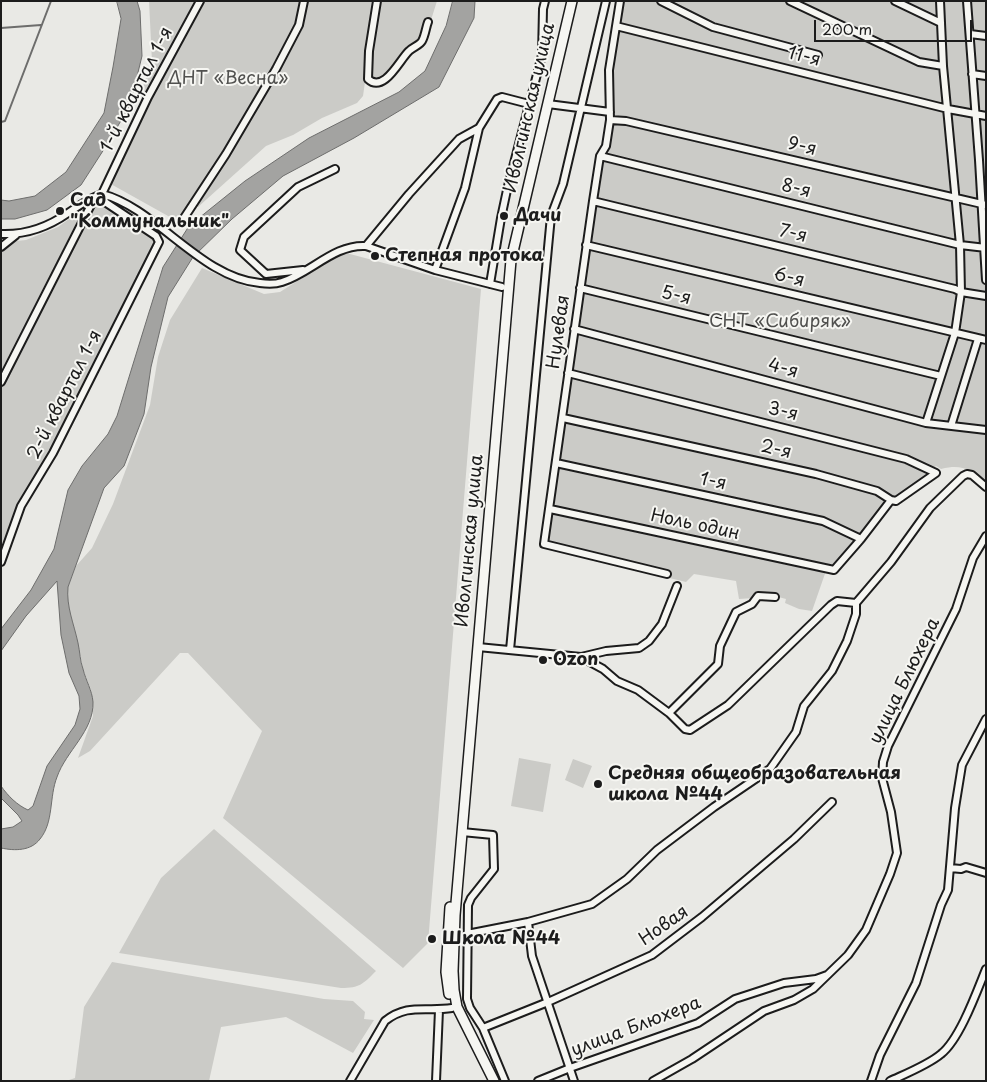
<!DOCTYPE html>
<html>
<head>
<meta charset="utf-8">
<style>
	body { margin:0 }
	#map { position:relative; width:987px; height:1082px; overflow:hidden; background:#e9e9e5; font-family:"Playpen Sans",sans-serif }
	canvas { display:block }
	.frame { position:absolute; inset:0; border:2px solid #1c1c1c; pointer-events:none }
	.scale { position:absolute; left:814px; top:20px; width:158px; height:22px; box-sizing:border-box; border:2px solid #1c1c1c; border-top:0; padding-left:6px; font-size:15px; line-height:18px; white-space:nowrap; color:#1c1c1c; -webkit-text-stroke:4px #f6f6f2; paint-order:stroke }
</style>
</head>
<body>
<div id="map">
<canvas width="987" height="1082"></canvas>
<div class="frame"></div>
<div class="scale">200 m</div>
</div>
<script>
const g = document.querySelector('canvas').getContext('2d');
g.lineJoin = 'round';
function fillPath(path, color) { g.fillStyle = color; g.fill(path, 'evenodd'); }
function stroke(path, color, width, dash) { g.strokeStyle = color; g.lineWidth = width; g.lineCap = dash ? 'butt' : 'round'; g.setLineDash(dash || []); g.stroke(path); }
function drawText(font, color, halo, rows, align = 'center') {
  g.font = font + ' "Playpen Sans",sans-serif'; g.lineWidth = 4; g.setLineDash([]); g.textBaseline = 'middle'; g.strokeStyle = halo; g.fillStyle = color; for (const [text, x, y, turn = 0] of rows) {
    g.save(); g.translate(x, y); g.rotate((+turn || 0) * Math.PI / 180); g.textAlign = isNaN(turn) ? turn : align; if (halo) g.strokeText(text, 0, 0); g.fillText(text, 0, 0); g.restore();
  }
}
const green = new Path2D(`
	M 149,1 L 437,1 L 431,20 L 427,19 L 419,39 L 407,50 L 388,74 L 378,80 L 366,75 L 363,96 L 357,103 L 322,118 L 293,135 L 266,146 L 198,207 L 191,202 L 177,221 L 109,183 L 125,155 L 149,102 L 139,96 L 152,62 Z
	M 618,1 L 986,1 L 986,480 C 968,469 962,464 941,469 L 936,466 L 895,499 L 890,497 L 833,566 L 828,565 L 812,611 L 799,609 L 785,603 L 786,599 L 756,591 L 754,598 L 739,599 L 736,581 L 694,574 L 686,582 L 541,547 L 596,155 L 601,148 L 607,116 L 604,87 Z
	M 96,204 L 100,204 L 149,234 L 154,240 L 154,244 L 50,453 L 20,500 L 1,549 L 1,250 L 16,241 L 26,240 L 58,227 L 73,216 L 85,221 L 90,209 Z
	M 340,254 L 350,254 L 481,289 L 428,943 L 403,968 L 223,818 L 262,731 L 188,653 L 180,653 L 90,751 L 78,758 L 93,716 L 91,690 L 83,669 L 78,644 L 67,600 L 68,587 L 76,566 L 92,548 L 113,504 L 150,405 L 158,357 L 170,320 L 202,268 L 264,294 L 280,292 Z
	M 519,758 L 551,764 L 543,812 L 511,806 Z
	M 573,759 L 592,766 L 583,788 L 565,780 Z
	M 214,829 L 376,971 C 363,984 360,988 341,988 L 119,953 L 161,878 Z
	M 112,962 L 324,999 L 353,1001 L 365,1012 L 364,1019 L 374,1020 L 353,1053 L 286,1017 L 221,1027 L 209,1081 L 66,1081 L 75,1078 L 84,1007 Z`);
const water = new Path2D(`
	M 117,1 L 137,1 L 140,11 L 142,56 L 130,105 L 108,143 L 81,185 L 47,210 L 15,219 L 1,219 L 1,200 L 9,201 L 35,196 L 66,172 L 104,113 L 113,67 L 121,19 Z
	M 453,1 L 475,1 L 474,18 L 439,87 L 354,138 L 283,176 L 232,219 L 193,257 L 168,297 L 151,367 L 144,414 L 124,466 L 104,488 L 68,587 C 66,606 74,624 78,643 C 80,652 80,661 83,669 C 86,681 92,690 93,702 C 94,731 66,751 57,777 C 49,797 54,822 40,839 C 31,851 15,851 1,848 L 1,829 L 13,827 L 22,821 L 18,815 L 1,798 L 1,786 C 8,796 17,805 28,810 L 33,806 L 47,766 L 75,725 L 80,709 L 79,696 L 69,673 L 61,635 L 57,581 L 26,616 L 1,651 L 1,629 L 31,590 L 54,549 L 68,490 L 82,466 L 108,434 L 117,416 L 163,267 L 189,226 L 245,181 L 309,138 L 399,92 L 425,71 L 446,26 Z`);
const stream = new Path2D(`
	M 1,28 L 41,25
	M 1,122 L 5,121 L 51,1`);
const minor = new Path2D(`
	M 377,1 L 369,51 L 368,79 C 384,94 400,59 409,51 C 413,47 420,45 422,41 C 425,36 426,27 428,22
	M 620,1 L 609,70 L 610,120 L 606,146 L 600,156 L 593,201 L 544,544 L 667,574
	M 661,1 L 713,27 L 818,55
	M 790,1 L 919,62 L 943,66
	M 895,1 L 941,23
	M 967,1 L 979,160 L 986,280
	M 616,26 L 948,109 L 986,116
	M 970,34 L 986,36
	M 972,74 L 986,76
	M 548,104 L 610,112
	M 610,120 L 626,121 L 986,205
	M 600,156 L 960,245 L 986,248
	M 593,201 L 955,289 L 961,292 L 986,296
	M 182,221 L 226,154 L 276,69 L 299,25 L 304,1
	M 1,234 C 26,235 48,227 68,213 C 79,206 89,198 102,194 C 156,208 201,278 260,283 C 267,284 276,284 282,282 C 311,273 334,244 366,246 L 435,270 L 502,287
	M 586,245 L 986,340
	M 366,246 L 409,194 L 459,139 L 479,128 L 497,99 L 502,97 L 529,104
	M 1,247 L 16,235
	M 303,270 L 266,274 L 240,250 L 244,237 L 298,187 L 335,169
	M 435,270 L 465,188 L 479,128
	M 490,284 L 501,218 L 507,190 L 542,55 L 543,9 L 545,1
	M 580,288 L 941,376
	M 574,329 L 926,423 L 986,430
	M 568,373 L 906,459 L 936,473 L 896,501 L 891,500
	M 1,382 L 95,197
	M 926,423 L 955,333 L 961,292 L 960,245 L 943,66 L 940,1
	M 951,426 L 978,339
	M 556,463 L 823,521 L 861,539
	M 550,509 L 834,570 L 861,539 L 891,500 L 877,491 L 816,474 L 563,418
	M 1,562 L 21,506 L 53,453 L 159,242 L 156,236 L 102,200 L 102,194 L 148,97 L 200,1
	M 478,647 L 581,657 L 603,669 L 617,681 L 638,690 L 669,713 L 685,729 L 690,730 L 728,705 L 831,605 L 837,601 L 856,603
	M 510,650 L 551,216 L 563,184 L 606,1
	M 581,657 L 606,651 L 639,648 L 649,641 L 662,624 L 677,586
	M 669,713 L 718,664 L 720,646 L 736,612 L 752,604 L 758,596 L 775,597
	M 462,832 L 493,835 L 494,869 L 471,898 L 468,905 L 467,999 L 470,1008 L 483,1028 L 505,1081
	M 950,868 L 961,869 L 966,867 L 986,873
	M 528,922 L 532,956 L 574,1081
	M 467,934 L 528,922 L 592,904 L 627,879 L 657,850 L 714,807 L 770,769 L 796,732 L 804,706 L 832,671 L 847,641 L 856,614 L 856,603 L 891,562 L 930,508 L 963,476 L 967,474 L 972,475 L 986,487
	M 483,1028 L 548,1002 L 652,955 L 702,917 L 794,839 L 832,802
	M 350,1081 L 385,1021 C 408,1003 425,1012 452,1008
	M 436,1081 L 439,1010
	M 538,1081 L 570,1068 L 698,1023 L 735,999 L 784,983 L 816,979 L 827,975
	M 653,1081 L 692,1059 L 764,1011 L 794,1000 L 813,989 L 848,955 L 866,930 L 890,874 L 897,853 L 891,812 L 882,778 L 883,762 L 888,746 L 956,609 L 973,558 L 986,536
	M 871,1081 L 880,1055 L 916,983 L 941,905 L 948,890 L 955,808 L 962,765 L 986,719
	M 890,1081 C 905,1074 928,1065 941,1054 C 960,1039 977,991 986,969`);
const major = new Path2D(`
	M 449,994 L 446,972 L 450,907
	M 494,1081 L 457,1007 L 454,990 L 453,971 L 455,915 L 511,260 L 572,1`);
const markers = [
	[60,211,5,"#1c1c1c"],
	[504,216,5,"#1c1c1c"],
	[375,256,5,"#1c1c1c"],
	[543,660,5,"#1c1c1c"],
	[598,784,5,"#1c1c1c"],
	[432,939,5,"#1c1c1c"]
];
const streetNames = [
	["11-я",804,57,14],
	["1-й квартал 1-я",137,90,-63],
	["Иволгинская улица",530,108,-77],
	["9-я",802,147,13],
	["8-я",796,189,14],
	["7-я",793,234,14],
	["6-я",789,278,13],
	["5-я",676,296,14],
	["Нулевая",559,332,-82],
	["4-я",783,369,15],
	["2-й квартал 1-я",65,395,-63],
	["3-я",783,412,14],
	["2-я",776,450,13],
	["1-я",713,482,12],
	["Ноль один",695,525,12],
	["Иволгинская улица",470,541,-85],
	["улица Блюхера",905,681,-64],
	["Новая",664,926,-35],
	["улица Блюхера",636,1027,-21]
];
const parkNames = [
	["ДНТ «Весна»",228,79],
	["СНТ «Сибиряк»",780,322]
];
const poiNames = [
	["Сад",70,201],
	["\"Коммунальник\"",70,222],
	["Дачи",514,216],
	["Степная протока",385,256],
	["Ozon",553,660],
	["Средняя общеобразовательная",608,774],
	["школа №44",608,795],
	["Школа №44",442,939]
];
fillPath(green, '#cbcbc7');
fillPath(water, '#a3a3a1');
stroke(water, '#6d6d6c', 1);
stroke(stream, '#6d6d6c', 2);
stroke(minor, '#1c1c1c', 10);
stroke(major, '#1c1c1c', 12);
stroke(minor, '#f6f6f2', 6);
stroke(major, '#f6f6f2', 9);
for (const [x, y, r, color] of markers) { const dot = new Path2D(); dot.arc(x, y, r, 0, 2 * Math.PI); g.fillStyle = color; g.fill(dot); stroke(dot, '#f6f6f2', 2); }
drawText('18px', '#1c1c1c', '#f6f6f2', streetNames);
drawText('18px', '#51514f', '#f6f6f2', parkNames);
drawText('bold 18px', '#1c1c1c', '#f6f6f2', poiNames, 'left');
</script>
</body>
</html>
